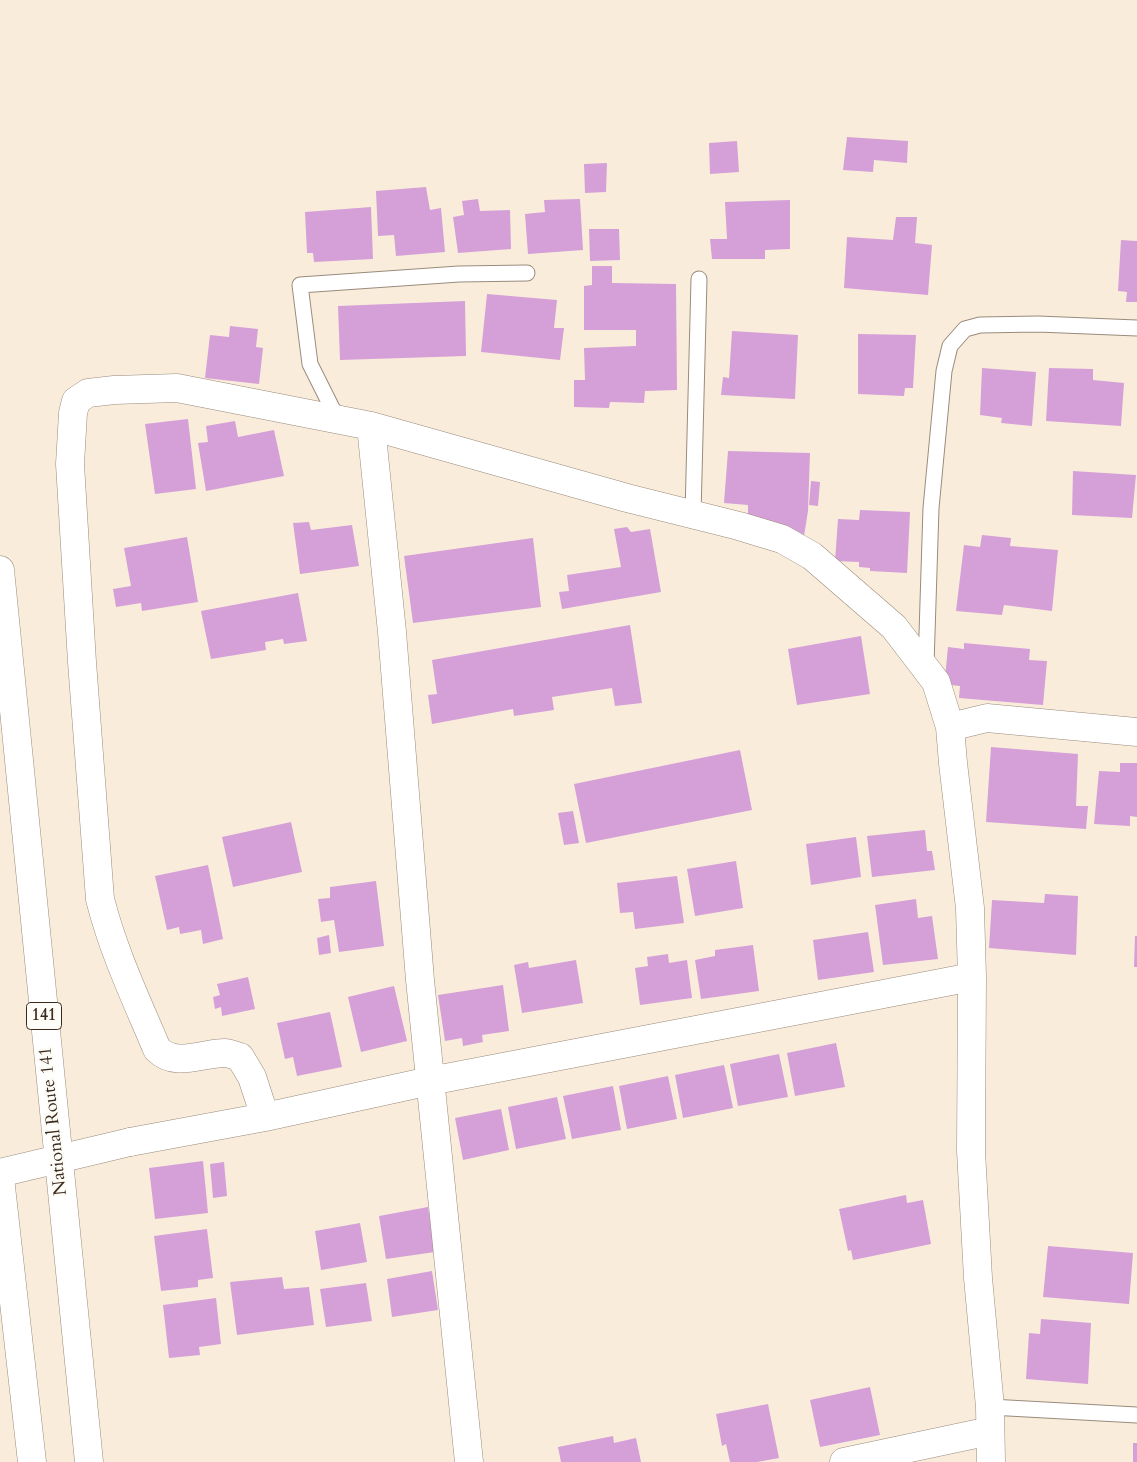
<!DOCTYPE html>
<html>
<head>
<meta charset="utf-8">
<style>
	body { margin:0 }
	canvas { display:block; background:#f9ecdb }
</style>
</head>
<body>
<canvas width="1137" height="1462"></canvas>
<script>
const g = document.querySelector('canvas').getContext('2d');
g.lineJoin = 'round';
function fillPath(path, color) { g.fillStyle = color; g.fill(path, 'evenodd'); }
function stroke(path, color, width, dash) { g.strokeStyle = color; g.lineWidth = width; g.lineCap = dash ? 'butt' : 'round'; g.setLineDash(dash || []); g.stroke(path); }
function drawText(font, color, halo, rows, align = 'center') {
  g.font = font + ' Cardo,serif'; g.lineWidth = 5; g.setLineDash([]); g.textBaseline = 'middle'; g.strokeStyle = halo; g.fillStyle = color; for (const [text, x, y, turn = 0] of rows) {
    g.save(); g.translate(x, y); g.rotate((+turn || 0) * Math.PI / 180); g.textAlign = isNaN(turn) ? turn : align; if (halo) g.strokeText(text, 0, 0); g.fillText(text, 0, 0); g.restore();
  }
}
const building = new Path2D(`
	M 847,137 L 908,141 L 907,163 L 874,160 L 873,172 L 843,170 Z
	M 737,141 L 739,172 L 710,174 L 709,143 Z
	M 607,163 L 606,192 L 585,193 L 584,164 Z
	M 426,187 L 430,210 L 441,208 L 445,252 L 396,256 L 394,235 L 378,236 L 376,191 Z
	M 478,199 L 480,211 L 510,210 L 511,249 L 458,253 L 453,217 L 464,215 L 462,201 Z
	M 580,199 L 583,250 L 528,254 L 525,214 L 545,212 L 544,200 Z
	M 790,200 L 790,249 L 765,250 L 765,259 L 712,259 L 710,239 L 727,239 L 725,202 Z
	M 371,207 L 373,259 L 314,262 L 313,253 L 307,253 L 305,212 Z
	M 896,217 L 917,217 L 915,243 L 932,245 L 928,295 L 844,288 L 847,237 L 893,240 Z
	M 589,229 L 619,229 L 620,260 L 590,261 Z
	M 1121,240 L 1137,241 L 1137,302 L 1126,302 L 1127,292 L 1118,291 Z
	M 592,266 L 612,266 L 612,283 L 676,284 L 677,390 L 645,391 L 644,403 L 610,402 L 609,408 L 574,407 L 574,380 L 585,380 L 584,348 L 636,346 L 636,330 L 584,330 L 584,286 L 592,285 Z
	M 487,294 L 557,300 L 554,328 L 564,328 L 560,360 L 481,352 Z
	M 465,301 L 466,356 L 340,360 L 338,306 Z
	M 230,326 L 258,329 L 256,347 L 263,348 L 259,384 L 205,378 L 210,335 L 229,337 Z
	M 732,331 L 798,335 L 795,399 L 721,395 L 723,377 L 729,378 Z
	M 858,334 L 916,335 L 913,388 L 905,388 L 904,396 L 858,394 Z
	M 982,368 L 1036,372 L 1032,426 L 1001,423 L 1002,418 L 980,415 Z
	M 1049,368 L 1093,369 L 1093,380 L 1124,383 L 1121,426 L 1046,421 Z
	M 188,419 L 196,489 L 155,494 L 145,424 Z
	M 235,421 L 238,437 L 274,430 L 284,476 L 206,491 L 198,443 L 208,442 L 206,426 Z
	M 728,451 L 810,453 L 808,511 L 804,536 L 748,518 L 748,505 L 724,503 Z
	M 1073,471 L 1136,475 L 1132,518 L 1072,515 Z
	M 811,481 L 820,482 L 818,506 L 809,505 Z
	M 860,510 L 910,512 L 907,573 L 870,571 L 870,568 L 859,567 L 859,562 L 835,561 L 838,519 L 859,520 Z
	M 309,522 L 311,530 L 352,525 L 359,566 L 300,574 L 293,523 Z
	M 627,527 L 631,532 L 650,529 L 661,592 L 562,609 L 559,592 L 569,591 L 567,575 L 621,567 L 614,529 Z
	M 982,535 L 1011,538 L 1010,546 L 1058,550 L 1052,611 L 1004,605 L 1002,615 L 956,611 L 964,545 L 980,547 Z
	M 187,537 L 198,602 L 142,611 L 141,603 L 116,607 L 113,589 L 131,586 L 124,548 Z
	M 533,538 L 541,607 L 413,623 L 404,556 Z
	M 298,593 L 307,641 L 284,644 L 283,639 L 265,642 L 266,650 L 211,659 L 201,611 Z
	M 630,625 L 642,703 L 615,706 L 612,688 L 552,697 L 554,710 L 514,716 L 513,709 L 432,724 L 428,695 L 437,694 L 432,660 Z
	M 861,636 L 870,694 L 797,705 L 788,649 Z
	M 964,643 L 1030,649 L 1029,660 L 1047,661 L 1043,705 L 959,698 L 960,686 L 950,685 L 945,678 L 948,647 L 964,649 Z
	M 991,747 L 1078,754 L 1076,806 L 1088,806 L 1086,829 L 986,822 Z
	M 740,750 L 752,810 L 586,843 L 574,784 Z
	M 1120,763 L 1137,763 L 1137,817 L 1130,816 L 1130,826 L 1094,824 L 1099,771 L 1120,772 Z
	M 573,811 L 579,843 L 564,845 L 558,813 Z
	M 291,822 L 302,872 L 233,887 L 222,837 Z
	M 925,830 L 927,851 L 932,851 L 935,870 L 872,877 L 867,836 Z
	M 856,837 L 861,877 L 811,885 L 806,844 Z
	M 736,861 L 743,908 L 695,916 L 687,869 Z
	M 208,865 L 223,939 L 203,944 L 201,930 L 180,934 L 179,927 L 167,930 L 155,876 Z
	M 677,876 L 684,923 L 635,929 L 633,912 L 620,913 L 617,883 Z
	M 376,881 L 384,946 L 339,952 L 334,920 L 321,922 L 318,899 L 330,898 L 330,887 Z
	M 1045,894 L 1078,896 L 1076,955 L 989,948 L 992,900 L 1044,903 Z
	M 916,899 L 918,918 L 932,916 L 938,959 L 883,965 L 875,905 Z
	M 868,932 L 874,972 L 818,980 L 813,940 Z
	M 329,935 L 331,953 L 319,955 L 317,938 Z
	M 1135,936 L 1137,936 L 1137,967 L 1134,967 Z
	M 753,945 L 759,991 L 701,999 L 695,960 L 715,956 L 715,950 Z
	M 668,954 L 669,963 L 687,960 L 692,998 L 640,1005 L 635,968 L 648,966 L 647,957 Z
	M 576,960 L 583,1003 L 522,1013 L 514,965 L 528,962 L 529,968 Z
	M 248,977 L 255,1009 L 222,1016 L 221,1007 L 215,1009 L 213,997 L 220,995 L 217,984 Z
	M 503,985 L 509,1031 L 482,1035 L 483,1042 L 463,1046 L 462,1038 L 445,1041 L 438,995 Z
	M 394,986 L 407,1041 L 361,1052 L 348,997 Z
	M 330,1012 L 342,1067 L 297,1076 L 293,1057 L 285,1059 L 277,1023 Z
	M 836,1043 L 845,1087 L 795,1096 L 787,1053 Z
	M 779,1054 L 788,1097 L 738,1106 L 730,1064 Z
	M 724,1065 L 733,1108 L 683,1118 L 675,1075 Z
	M 668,1076 L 677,1119 L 627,1129 L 619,1086 Z
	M 613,1086 L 621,1130 L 572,1139 L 563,1096 Z
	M 557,1097 L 566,1139 L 516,1149 L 508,1107 Z
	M 501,1109 L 509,1150 L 463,1160 L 455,1118 Z
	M 203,1161 L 208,1213 L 155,1219 L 149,1168 Z
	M 224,1162 L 227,1196 L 213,1198 L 210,1164 Z
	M 906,1195 L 907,1203 L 923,1200 L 931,1244 L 853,1260 L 851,1250 L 848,1251 L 839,1209 Z
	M 428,1207 L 435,1252 L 386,1259 L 379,1216 Z
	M 360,1223 L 367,1262 L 321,1270 L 315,1231 Z
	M 207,1229 L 213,1278 L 198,1280 L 198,1287 L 161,1291 L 154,1236 Z
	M 1048,1246 L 1133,1253 L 1129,1304 L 1043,1297 Z
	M 432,1271 L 438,1310 L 392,1317 L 387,1279 Z
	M 282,1277 L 284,1289 L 309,1287 L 314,1325 L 237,1335 L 230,1282 Z
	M 366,1283 L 372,1321 L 326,1327 L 320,1289 Z
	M 216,1298 L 221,1344 L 199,1347 L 200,1355 L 169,1358 L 163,1305 Z
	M 1041,1319 L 1091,1323 L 1088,1384 L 1026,1379 L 1029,1333 L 1040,1334 Z
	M 870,1387 L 880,1435 L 820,1447 L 810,1400 Z
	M 768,1404 L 779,1458 L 757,1462 L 730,1462 L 726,1444 L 722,1446 L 716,1414 Z
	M 613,1436 L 614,1443 L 636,1438 L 641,1462 L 561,1462 L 558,1447 Z
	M 1133,1443 L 1137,1443 L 1137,1462 L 1133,1462 Z`);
const lane = new Path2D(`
	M 338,420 L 310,364 L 300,285 L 459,274 L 527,273
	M 693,514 L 699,279
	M 926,665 L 931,508 L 944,371 L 950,346 L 965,329 L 980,325 L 1038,324 L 1137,328
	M 990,1407 L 1137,1415`);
const street = new Path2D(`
	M 371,426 L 392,632 L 420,980 L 469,1462
	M 950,727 L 987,718 L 1137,732
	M 265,1117 L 252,1077 L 240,1057 C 235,1056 230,1053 225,1053 C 201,1053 176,1068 157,1049 C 136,999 113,951 100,899 L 82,662 L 70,464 L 73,413 L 76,401 L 88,393 L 114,390 L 177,388 L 371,426 L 627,498 L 739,526 L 782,539 L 812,556 L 894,627 L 936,682 L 950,727 L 953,763 L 970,908 L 972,977 L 971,1151 L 978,1278 L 990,1407 L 991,1462
	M 130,1142 L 265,1117 L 430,1081 L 972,977
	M 844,1462 L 990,1431`);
const secondary = new Path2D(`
	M 0,1173 L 130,1142`);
const highway = new Path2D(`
	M 0,570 L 89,1462
	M 0,1178 L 32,1462`);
const shields = [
	[44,1016,35]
];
const shieldNames = [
	["141",44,1016]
];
const streetNames = [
	["National Route 141",54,1121,-96]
];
fillPath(building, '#d5a0d8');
stroke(lane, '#9a8b7c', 17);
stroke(street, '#9a8b7c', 29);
stroke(secondary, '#9a8b7c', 29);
stroke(highway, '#9a8b7c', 29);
stroke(lane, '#fff', 15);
stroke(street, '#fff', 28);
stroke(secondary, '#fff', 28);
stroke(highway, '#fff', 28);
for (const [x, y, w] of shields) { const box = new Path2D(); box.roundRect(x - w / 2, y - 13.5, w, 27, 4); g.fillStyle = '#fdfcf7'; g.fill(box); stroke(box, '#3b2a1e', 1); }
drawText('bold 16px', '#3b2a1e', null, shieldNames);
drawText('18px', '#3b2a1e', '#fdfcf7', streetNames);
</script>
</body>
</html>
